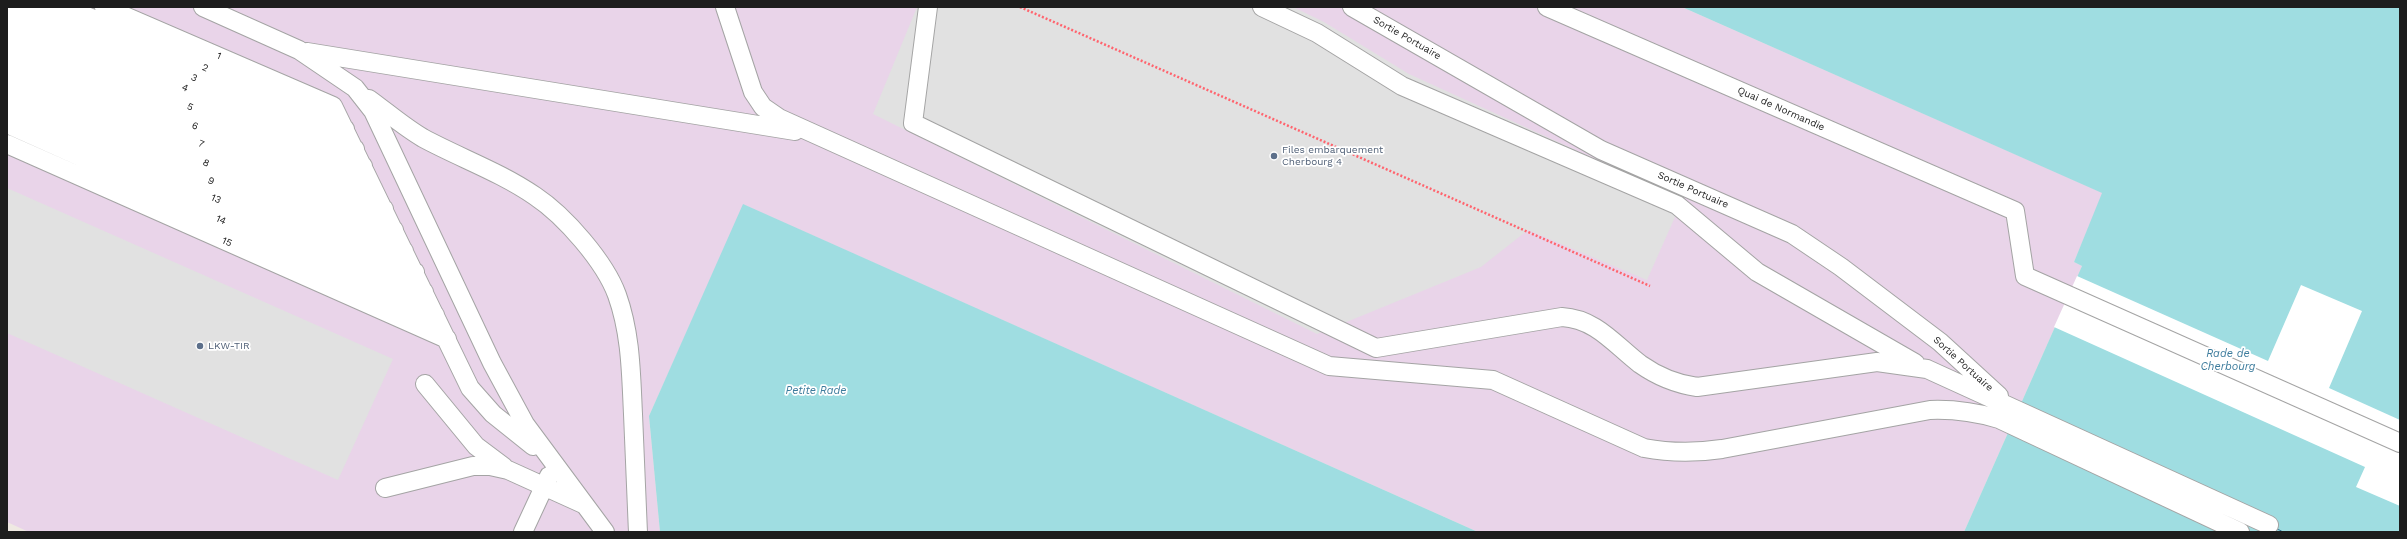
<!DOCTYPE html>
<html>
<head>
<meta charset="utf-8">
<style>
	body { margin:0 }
	#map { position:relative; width:2407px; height:539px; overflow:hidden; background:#efe9e2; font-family:"Work Sans",sans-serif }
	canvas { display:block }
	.frame { position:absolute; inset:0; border:8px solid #1d1d1d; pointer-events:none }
</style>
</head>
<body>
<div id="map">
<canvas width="2407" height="539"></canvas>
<div class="frame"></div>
</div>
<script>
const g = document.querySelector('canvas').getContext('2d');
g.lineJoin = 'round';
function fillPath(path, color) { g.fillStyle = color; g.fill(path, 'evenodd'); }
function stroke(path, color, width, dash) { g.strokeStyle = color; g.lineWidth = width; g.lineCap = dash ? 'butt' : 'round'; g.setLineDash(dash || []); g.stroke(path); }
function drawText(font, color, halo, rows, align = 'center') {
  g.font = font + ' "Work Sans",sans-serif'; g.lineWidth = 3.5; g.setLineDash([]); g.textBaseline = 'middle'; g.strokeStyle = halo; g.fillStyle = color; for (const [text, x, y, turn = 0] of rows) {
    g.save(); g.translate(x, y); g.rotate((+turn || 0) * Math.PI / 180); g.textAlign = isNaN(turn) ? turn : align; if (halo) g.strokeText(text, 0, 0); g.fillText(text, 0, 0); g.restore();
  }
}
const industrial = new Path2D(`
	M 7,7 L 1682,7 L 2103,193 L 2074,262 L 2082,266 L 1964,532 L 1478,532 L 744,205 L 649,416 L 660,532 L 29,532 L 7,522 Z`);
const parking = new Path2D(`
	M 917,7 L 1293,7 L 1324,22 L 1409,74 L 1683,199 L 1647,280 L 1528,230 L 1481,267 L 1317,334 L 873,114 Z
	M 7,188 L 393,359 L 338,480 L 7,333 Z`);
const water = new Path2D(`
	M 1682,7 L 2400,7 L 2400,532 L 1964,532 L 2082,266 L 2074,262 L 2102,193 Z
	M 743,204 L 1478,532 L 660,532 L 649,416 Z`);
const pier = new Path2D(`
	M 2077,276 L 2268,361 L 2301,285 L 2362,311 L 2329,388 L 2400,420 L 2400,506 L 2356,487 L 2365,467 L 2054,327 Z`);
const ferry = new Path2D(`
	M 2277,529 L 2284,532`);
const path = new Path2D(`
	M 1020,7 L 1650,286`);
const lane = new Path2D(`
	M 33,7 L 355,149
	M 66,7 L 345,129
	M 104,7 L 333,106 L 470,388 L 493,414 L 533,446
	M 203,7 L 299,50 L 355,88 L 373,111 L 492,363 L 525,424 L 605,532
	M 725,7 L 753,92 L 763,107 L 779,118 L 1329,366 L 1493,380 L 1644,448 C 1671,453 1695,453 1722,449 L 1930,410 C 1955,409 1975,412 1999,419 L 2240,532
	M 928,7 L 913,123 L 1376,348 L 1562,317 C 1596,319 1614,344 1640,364 C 1657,376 1676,384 1697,387 L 1877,362 L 1927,369 L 2269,525
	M 1262,7 L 1317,33 L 1402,86 L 1677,205 L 1757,272 L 1915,363
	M 1352,7 L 1601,150 L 1792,234 L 1841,267 L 1940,342 L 1999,396
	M 1547,7 L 2015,211 L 2025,276 L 2400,443
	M 7,9 L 363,166
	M 7,26 L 373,188
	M 7,42 L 384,209
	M 307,52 L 795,131
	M 7,58 L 394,230
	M 7,75 L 404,251
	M 7,90 L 415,272
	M 369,99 C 387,112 404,127 423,138 C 460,158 500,172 535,196 C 565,216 605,262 617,295 C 631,334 631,374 633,414 C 635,454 636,493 638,532
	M 7,106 L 424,292
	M 7,124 L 435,315
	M 7,144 L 447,339
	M 425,384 L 476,446 L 504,467
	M 385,488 L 473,466 L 490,466 L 508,470 L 583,504
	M 523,532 L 549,476`);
const markers = [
	[1274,156,4,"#5c6f8a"],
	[200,346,4,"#5c6f8a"]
];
const streetNames = [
	["Sortie Portuaire",1407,38,30],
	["1",219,56,23],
	["2",205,68,24],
	["3",194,78,24],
	["4",185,88,24],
	["5",190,107,24],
	["Quai de Normandie",1781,109,24],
	["6",195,126,24],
	["7",201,144,24],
	["8",206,163,24],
	["9",211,181,24],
	["Sortie Portuaire",1693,190,24],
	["13",216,199,24],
	["14",221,220,24],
	["15",227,242,24],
	["Sortie Portuaire",1963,364,42]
];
const serviceNames = [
	["Files embarquement",1282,150],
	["Cherbourg 4",1282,162],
	["LKW-TIR",208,346]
];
const waterNames = [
	["Rade de",2228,354],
	["Cherbourg",2228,367],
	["Petite Rade",816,391]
];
fillPath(industrial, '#e9d4e9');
fillPath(parking, '#e1e1e1');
fillPath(water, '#9fdde1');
fillPath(pier, '#fff');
stroke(ferry, '#3c7b9c', 1, [5, 4]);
stroke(lane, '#a4a4a4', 20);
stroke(path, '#ff646e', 2.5, [2, 2]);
stroke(lane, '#fff', 18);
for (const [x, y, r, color] of markers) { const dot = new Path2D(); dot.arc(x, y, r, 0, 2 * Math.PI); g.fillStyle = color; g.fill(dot); stroke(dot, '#fff', 1.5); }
drawText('10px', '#1d1d1d', '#fff', streetNames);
drawText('10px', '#4e5e75', '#fff', serviceNames, 'left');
drawText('italic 11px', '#3c7b9c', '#fff', waterNames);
</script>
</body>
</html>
